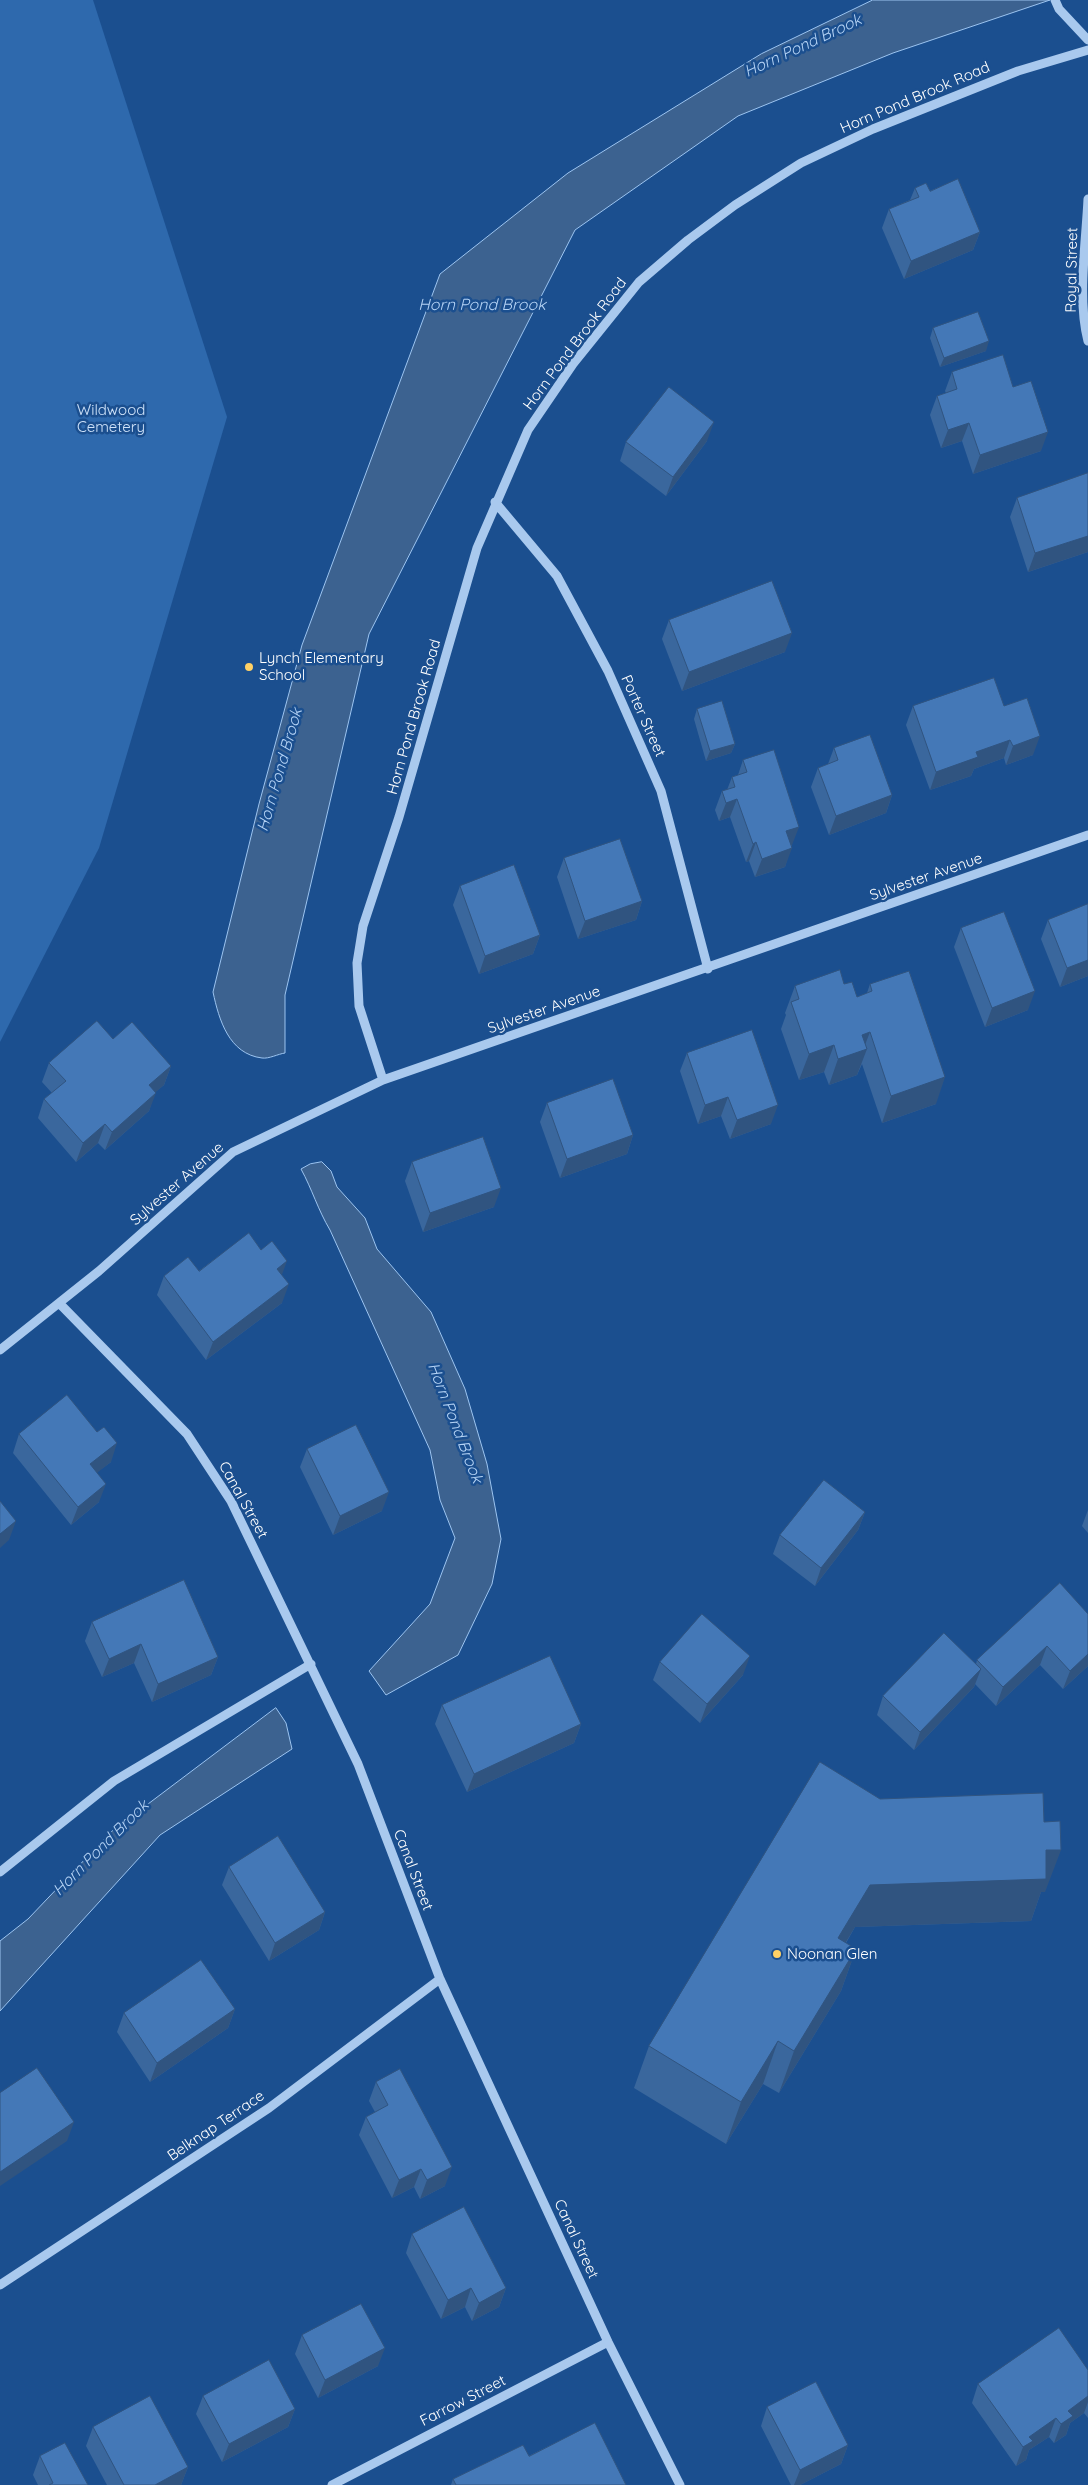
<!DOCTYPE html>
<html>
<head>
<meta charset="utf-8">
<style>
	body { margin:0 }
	canvas { display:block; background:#1b4f8f }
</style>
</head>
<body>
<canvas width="1088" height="2485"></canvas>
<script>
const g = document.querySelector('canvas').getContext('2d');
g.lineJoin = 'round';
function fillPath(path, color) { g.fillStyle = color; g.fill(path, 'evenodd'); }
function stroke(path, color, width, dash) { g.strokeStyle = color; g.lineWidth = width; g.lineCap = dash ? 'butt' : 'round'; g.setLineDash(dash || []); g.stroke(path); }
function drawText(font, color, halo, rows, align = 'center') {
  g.font = font + ' Quicksand,sans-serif'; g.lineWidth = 5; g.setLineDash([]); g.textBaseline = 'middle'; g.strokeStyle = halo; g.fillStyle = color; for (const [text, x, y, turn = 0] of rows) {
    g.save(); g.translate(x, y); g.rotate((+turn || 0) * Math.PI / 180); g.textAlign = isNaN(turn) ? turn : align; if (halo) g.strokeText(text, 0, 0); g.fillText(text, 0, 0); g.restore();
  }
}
const green = new Path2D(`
	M 0,0 L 93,0 L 227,417 L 99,848 L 0,1042 Z`);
const water = new Path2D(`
	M 873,0 L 1050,0 L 893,53 L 738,116 L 575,230 L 369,634 L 285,995 L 285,1053 C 278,1054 269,1059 262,1058 C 229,1054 219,1020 213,992 L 259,804 L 302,645 L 440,274 L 568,173 L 761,54 Z
	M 322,1162 L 331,1171 L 337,1187 L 365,1218 L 377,1249 L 431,1312 L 465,1389 L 487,1464 L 501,1539 L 492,1584 L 458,1655 L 386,1695 L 369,1671 L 430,1604 L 455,1538 L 440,1500 L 430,1450 L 330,1230 C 318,1210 312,1189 301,1169 L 310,1164 Z
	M 276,1708 L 286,1723 L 292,1749 L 160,1835 L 0,2011 L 0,1941 L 28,1919 L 111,1832 Z`);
const minor = new Path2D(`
	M 1055,0 L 1059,9 L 1088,40
	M 1088,199 C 1086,243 1077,299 1088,341
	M 495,502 L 557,576 L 608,671 L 661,791 L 708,969
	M 383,1080 L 359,1006 L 357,963 L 363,926 L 399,817 L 477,548 L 528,430 L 573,364 L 639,282 L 688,240 L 735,205 L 801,163 L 873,129 L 1018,71 L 1088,50
	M 60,1304 L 187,1434 L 231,1501 L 358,1764 L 440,1979 L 608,2342 L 680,2485
	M 0,1350 L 99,1271 L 233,1152 L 383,1080 L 1088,835
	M 0,1872 L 114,1781 L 311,1664
	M 0,2285 L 269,2108 L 440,1979
	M 332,2485 L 608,2342`);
const wall = new Path2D(`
	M 915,188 L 930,191 L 980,232 L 973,250 L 904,279 L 882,228 L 889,209 L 910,200 Z
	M 933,328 L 986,351 L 940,367 L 930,338 Z
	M 952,372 L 1013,387 L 1041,451 L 973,474 L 962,441 L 941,448 L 930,415 L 937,396 L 946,393 L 945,391 Z
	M 707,441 L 666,496 L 620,461 L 626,442 Z
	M 1088,473 L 1088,552 L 1028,572 L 1010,517 L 1017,498 Z
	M 669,620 L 785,652 L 682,691 L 662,639 Z
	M 913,706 L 1004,706 L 1033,755 L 1006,765 L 1004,758 L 974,769 L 971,776 L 930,790 L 906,725 Z
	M 697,709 L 735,744 L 731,753 L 706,761 L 694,719 Z
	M 834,748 L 892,795 L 886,813 L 829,835 L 811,787 L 818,768 L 828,764 Z
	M 743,760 L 792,845 L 791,846 L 785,867 L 755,877 L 749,861 L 746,862 L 730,817 L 719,821 L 715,810 L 722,791 L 727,790 L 732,777 L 738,775 Z
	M 564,858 L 642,901 L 636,920 L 578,939 L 557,877 Z
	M 460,886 L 540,935 L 533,954 L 479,974 L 453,905 Z
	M 1088,904 L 1088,976 L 1060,987 L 1041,939 L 1048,920 Z
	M 961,928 L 1028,1010 L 985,1027 L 954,947 Z
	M 844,984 L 857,997 L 867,993 L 870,984 L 936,1104 L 882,1123 L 862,1064 L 857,1075 L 829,1085 L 824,1072 L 799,1080 L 781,1029 L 786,1015 L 785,1013 L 795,986 Z
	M 113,1039 L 171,1066 L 164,1085 L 155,1092 L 149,1111 L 105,1150 L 98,1143 L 76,1162 L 38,1118 L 44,1099 L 52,1093 L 42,1082 L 49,1063 Z
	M 687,1053 L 771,1124 L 730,1139 L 721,1116 L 698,1124 L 680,1071 Z
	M 547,1103 L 633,1135 L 627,1154 L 560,1178 L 540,1122 Z
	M 412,1162 L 494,1207 L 423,1232 L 405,1181 Z
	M 199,1271 L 282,1276 L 282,1303 L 206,1360 L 157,1295 L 164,1276 Z
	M 19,1434 L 111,1462 L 97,1472 L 99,1502 L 71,1525 L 13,1453 Z
	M 307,1449 L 382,1511 L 333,1535 L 300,1467 Z
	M 1088,1510 L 1088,1533 L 1082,1526 Z
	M 865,1512 L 858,1530 L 815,1586 L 773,1554 L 780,1535 Z
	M 1060,1583 L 1088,1666 L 1063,1689 L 1040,1665 L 996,1706 L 975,1684 L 974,1687 L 914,1750 L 877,1715 L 883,1696 L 976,1664 L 977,1660 Z
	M 92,1622 L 218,1657 L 211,1675 L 152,1702 L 134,1663 L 102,1677 L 85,1641 Z
	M 660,1662 L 743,1675 L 700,1723 L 653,1680 Z
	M 442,1705 L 581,1724 L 574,1743 L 467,1792 L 435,1724 Z
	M 880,1799 L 1045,1892 L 1041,1892 L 1031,1921 L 855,1927 L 846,1943 L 856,1949 L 841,1991 L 779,2093 L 763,2084 L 726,2144 L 634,2088 L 649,2046 Z
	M 229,1867 L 325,1912 L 319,1930 L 269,1961 L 222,1885 Z
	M 235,2009 L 228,2028 L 150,2082 L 117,2032 L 124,2013 Z
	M 376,2082 L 445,2186 L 420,2199 L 414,2187 L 392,2198 L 359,2135 L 366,2117 L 375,2112 L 369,2101 Z
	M 412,2234 L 506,2288 L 499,2307 L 472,2321 L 465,2307 L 441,2319 L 406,2253 Z
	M 302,2335 L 378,2366 L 318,2398 L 295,2354 Z
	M 1088,2370 L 1088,2418 L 1084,2413 L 1070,2423 L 1066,2435 L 1054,2443 L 1049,2437 L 1029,2450 L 1026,2460 L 1016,2466 L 972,2403 L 978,2384 Z
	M 203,2396 L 295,2409 L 288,2427 L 222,2462 L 196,2414 Z
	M 767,2407 L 848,2445 L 841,2464 L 800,2485 L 791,2485 L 761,2426 Z
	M 93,2427 L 188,2467 L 181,2485 L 107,2485 L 86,2446 Z
	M 40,2456 L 88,2485 L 38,2485 L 33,2475 Z
	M 529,2456 L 626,2485 L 451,2485 L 453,2479 Z`);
const shadedWall = new Path2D(`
	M 980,232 L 973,250 L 904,279 L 911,261 Z
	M 989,341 L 986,351 L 940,367 L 944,358 Z
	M 714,422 L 707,441 L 666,496 L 673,477 Z
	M 969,423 L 962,441 L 941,448 L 948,430 Z
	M 1048,432 L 1041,451 L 973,474 L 980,455 Z
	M 1088,536 L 1088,552 L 1028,572 L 1035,553 Z
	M 792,633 L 785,652 L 682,691 L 689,672 Z
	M 1040,736 L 1033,755 L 1006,765 L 1013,746 Z
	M 1010,740 L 1004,758 L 974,769 L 971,776 L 930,790 L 936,772 L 976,752 Z
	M 735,744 L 731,753 L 706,761 L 710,751 Z
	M 892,795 L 886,813 L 829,835 L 836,816 Z
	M 737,799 L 730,817 L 719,821 L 726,803 Z
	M 799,827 L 792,845 L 780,849 L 786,831 Z
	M 756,842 L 749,861 L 746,862 L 753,844 Z
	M 792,848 L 785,867 L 755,877 L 762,859 Z
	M 642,901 L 636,920 L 578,939 L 585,921 Z
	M 540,935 L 533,954 L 479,974 L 485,956 Z
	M 1088,960 L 1088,976 L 1060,987 L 1067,968 Z
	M 1035,991 L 1028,1010 L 985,1027 L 992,1008 Z
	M 870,1032 L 863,1050 L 867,1049 L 857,1075 L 829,1085 L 838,1059 L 862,1035 Z
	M 834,1045 L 824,1072 L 799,1080 L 809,1054 Z
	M 171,1066 L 164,1085 L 142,1104 L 149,1085 Z
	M 945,1077 L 936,1104 L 882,1123 L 891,1096 Z
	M 156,1093 L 149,1111 L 105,1150 L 112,1132 Z
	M 728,1097 L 721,1116 L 698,1124 L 705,1105 Z
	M 778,1105 L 771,1124 L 730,1139 L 737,1120 Z
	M 105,1124 L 98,1143 L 76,1162 L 83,1143 Z
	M 633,1135 L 627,1154 L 560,1178 L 567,1159 Z
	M 501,1188 L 494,1207 L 423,1232 L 430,1213 Z
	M 287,1261 L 280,1280 L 277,1269 Z
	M 289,1284 L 282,1303 L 206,1360 L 213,1342 Z
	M 117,1443 L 111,1462 L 84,1483 L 90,1464 Z
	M 106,1484 L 99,1502 L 71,1525 L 78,1507 Z
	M 389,1492 L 382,1511 L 333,1535 L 340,1516 Z
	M 865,1512 L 858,1530 L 815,1586 L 821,1568 Z
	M 16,1521 L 9,1540 L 0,1548 L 0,1534 Z
	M 141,1644 L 134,1663 L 102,1677 L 109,1659 Z
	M 1047,1646 L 1040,1665 L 996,1706 L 1003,1687 Z
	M 1088,1654 L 1088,1666 L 1063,1689 L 1070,1671 Z
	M 750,1656 L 743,1675 L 700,1723 L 707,1704 Z
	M 218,1657 L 211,1675 L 152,1702 L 158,1684 Z
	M 981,1669 L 974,1687 L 914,1750 L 920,1732 Z
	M 581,1724 L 574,1743 L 467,1792 L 474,1774 Z
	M 1046,1850 L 1061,1850 L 1045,1892 L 1041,1892 L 1031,1921 L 855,1927 L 823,1980 L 838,1938 L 870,1885 Z
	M 325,1912 L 319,1930 L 269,1961 L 275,1943 Z
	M 856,1949 L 841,1991 L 779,2093 L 794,2051 Z
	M 235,2009 L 228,2028 L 150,2082 L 157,2063 Z
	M 778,2041 L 763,2084 L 726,2144 L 741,2102 Z
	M 74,2122 L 67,2141 L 0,2186 L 0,2172 Z
	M 452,2167 L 445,2186 L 420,2199 L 427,2180 Z
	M 421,2169 L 414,2187 L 392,2198 L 399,2180 Z
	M 471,2288 L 465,2307 L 441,2319 L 448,2300 Z
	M 506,2288 L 499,2307 L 472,2321 L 479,2303 Z
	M 385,2348 L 378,2366 L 318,2398 L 325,2380 Z
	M 1088,2396 L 1088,2402 L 1084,2413 L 1070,2423 L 1066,2435 L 1054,2443 L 1061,2424 L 1068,2411 Z
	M 295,2409 L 288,2427 L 222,2462 L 229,2444 Z
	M 1056,2418 L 1049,2437 L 1029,2450 L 1026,2460 L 1016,2466 L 1023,2447 L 1029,2437 Z
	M 848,2445 L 841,2464 L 800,2485 L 794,2485 L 800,2470 Z
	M 188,2467 L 181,2485 L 155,2485 Z`);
const building = new Path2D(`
	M 958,179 L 980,232 L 911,261 L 889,209 L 919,197 L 915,188 L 926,183 L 930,191 Z
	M 978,312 L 989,341 L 944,358 L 933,328 Z
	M 1003,355 L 1013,387 L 1031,381 L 1048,432 L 980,455 L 969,423 L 948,430 L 937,396 L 957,389 L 952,372 Z
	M 669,387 L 714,422 L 673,477 L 626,442 Z
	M 1088,473 L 1088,536 L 1035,553 L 1017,498 Z
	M 772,581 L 792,633 L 689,672 L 669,620 Z
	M 994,678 L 1004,706 L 1027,698 L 1040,736 L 1013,746 L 1010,740 L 976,752 L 978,757 L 936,772 L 913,706 Z
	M 722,701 L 735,744 L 710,751 L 697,709 Z
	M 870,735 L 892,795 L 836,816 L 818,768 L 838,760 L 834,748 Z
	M 774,750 L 799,827 L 786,831 L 792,848 L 762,859 L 756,842 L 753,844 L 737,799 L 726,803 L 722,791 L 735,787 L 732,777 L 747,772 L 743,760 Z
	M 620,839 L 642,901 L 585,921 L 564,858 Z
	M 514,865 L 540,935 L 485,956 L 460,886 Z
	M 1088,904 L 1088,960 L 1067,968 L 1048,920 Z
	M 1004,912 L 1035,991 L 992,1008 L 961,928 Z
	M 840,970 L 844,984 L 852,982 L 857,997 L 872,991 L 870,984 L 909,971 L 945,1077 L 891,1096 L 870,1032 L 862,1035 L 867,1049 L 838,1059 L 834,1045 L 809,1054 L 791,1002 L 799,999 L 795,986 Z
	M 97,1021 L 113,1039 L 132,1022 L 171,1066 L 149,1085 L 156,1093 L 112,1132 L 105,1124 L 83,1143 L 44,1099 L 66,1081 L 49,1063 Z
	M 752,1030 L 778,1105 L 737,1120 L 728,1097 L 705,1105 L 687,1053 Z
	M 613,1079 L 633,1135 L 567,1159 L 547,1103 Z
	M 483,1137 L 501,1188 L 430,1213 L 412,1162 Z
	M 249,1233 L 261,1250 L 272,1241 L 287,1261 L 277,1269 L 289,1284 L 213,1342 L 164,1276 L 188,1257 L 199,1271 Z
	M 67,1395 L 97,1432 L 104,1427 L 117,1443 L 90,1464 L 106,1484 L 78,1507 L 19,1434 Z
	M 356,1425 L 389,1492 L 340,1516 L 307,1449 Z
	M 824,1480 L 865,1512 L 821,1568 L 780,1535 Z
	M 0,1501 L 16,1521 L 0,1534 Z
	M 184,1580 L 218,1657 L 158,1684 L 141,1644 L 109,1659 L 92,1622 Z
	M 1060,1583 L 1088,1614 L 1088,1654 L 1070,1671 L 1047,1646 L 1003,1687 L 977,1660 Z
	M 702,1614 L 750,1656 L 707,1704 L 660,1662 Z
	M 944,1633 L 981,1669 L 920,1732 L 883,1696 Z
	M 550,1656 L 581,1724 L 474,1774 L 442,1705 Z
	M 820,1762 L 880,1799 L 1043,1793 L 1044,1822 L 1060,1821 L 1061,1850 L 1046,1850 L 1046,1879 L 870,1885 L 838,1938 L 856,1949 L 794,2051 L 778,2041 L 741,2102 L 649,2046 Z
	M 278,1836 L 325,1912 L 275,1943 L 229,1867 Z
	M 201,1960 L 235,2009 L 157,2063 L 124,2013 Z
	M 37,2068 L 74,2122 L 0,2172 L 0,2093 Z
	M 400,2069 L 452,2167 L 427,2180 L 421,2169 L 399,2180 L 366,2117 L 388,2105 L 376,2082 Z
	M 464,2207 L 506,2288 L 479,2303 L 471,2288 L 448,2300 L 412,2234 Z
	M 361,2304 L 385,2348 L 325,2380 L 302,2335 Z
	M 1059,2328 L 1088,2370 L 1088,2396 L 1068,2411 L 1073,2416 L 1061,2424 L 1056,2418 L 1029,2437 L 1033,2441 L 1023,2447 L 978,2384 Z
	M 269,2360 L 295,2409 L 229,2444 L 203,2396 Z
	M 816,2382 L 848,2445 L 800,2470 L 767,2407 Z
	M 150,2396 L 188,2467 L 155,2485 L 124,2485 L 93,2427 Z
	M 595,2423 L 626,2485 L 456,2485 L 453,2479 L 523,2445 L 529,2456 Z
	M 65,2443 L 88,2485 L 49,2485 L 53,2483 L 40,2456 Z`);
const markers = [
	[249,667,5,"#ffd166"],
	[777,1954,5,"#ffd166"]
];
const streetNames = [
	["Horn Pond Brook Road",915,98,-23],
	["Royal Street",1072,270,-89],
	["Horn Pond Brook Road",575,344,-53],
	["Porter Street",643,716,66],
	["Horn Pond Brook Road",414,717,-74],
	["Sylvester Avenue",926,877,-19],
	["Sylvester Avenue",544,1010,-19],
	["Sylvester Avenue",177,1184,-41],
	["Canal Street",243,1500,61],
	["Canal Street",413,1870,69],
	["Belknap Terrace",216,2126,-34],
	["Canal Street",576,2239,65],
	["Farrow Street",463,2401,-27]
];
const parkNames = [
	["Wildwood",111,410],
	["Cemetery",111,427]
];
const poiNames = [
	["Lynch Elementary",259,658],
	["School",259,675],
	["Noonan Glen",787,1954]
];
const waterNames = [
	["Horn Pond Brook",803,46,-25],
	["Horn Pond Brook",482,305],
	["Horn Pond Brook",280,770,-74],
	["Horn Pond Brook",455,1423,69],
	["Horn Pond Brook",101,1848,-45]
];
fillPath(green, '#2e69ad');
fillPath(water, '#3c6290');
stroke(water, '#9cc4f0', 1);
stroke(minor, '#a9c9ee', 9);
fillPath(wall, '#3a679d');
fillPath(shadedWall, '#305480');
fillPath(building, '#4478b7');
stroke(building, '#305480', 1);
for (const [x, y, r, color] of markers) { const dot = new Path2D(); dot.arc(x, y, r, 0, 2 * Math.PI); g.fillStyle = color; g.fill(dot); stroke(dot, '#1b4f8f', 2); }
drawText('15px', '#fff', '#1b4f8f', streetNames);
drawText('15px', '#cfe3fa', '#1b4f8f', parkNames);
drawText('15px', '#fff', '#1b4f8f', poiNames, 'left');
drawText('italic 16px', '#b5d3f5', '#1b4f8f', waterNames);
</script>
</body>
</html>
